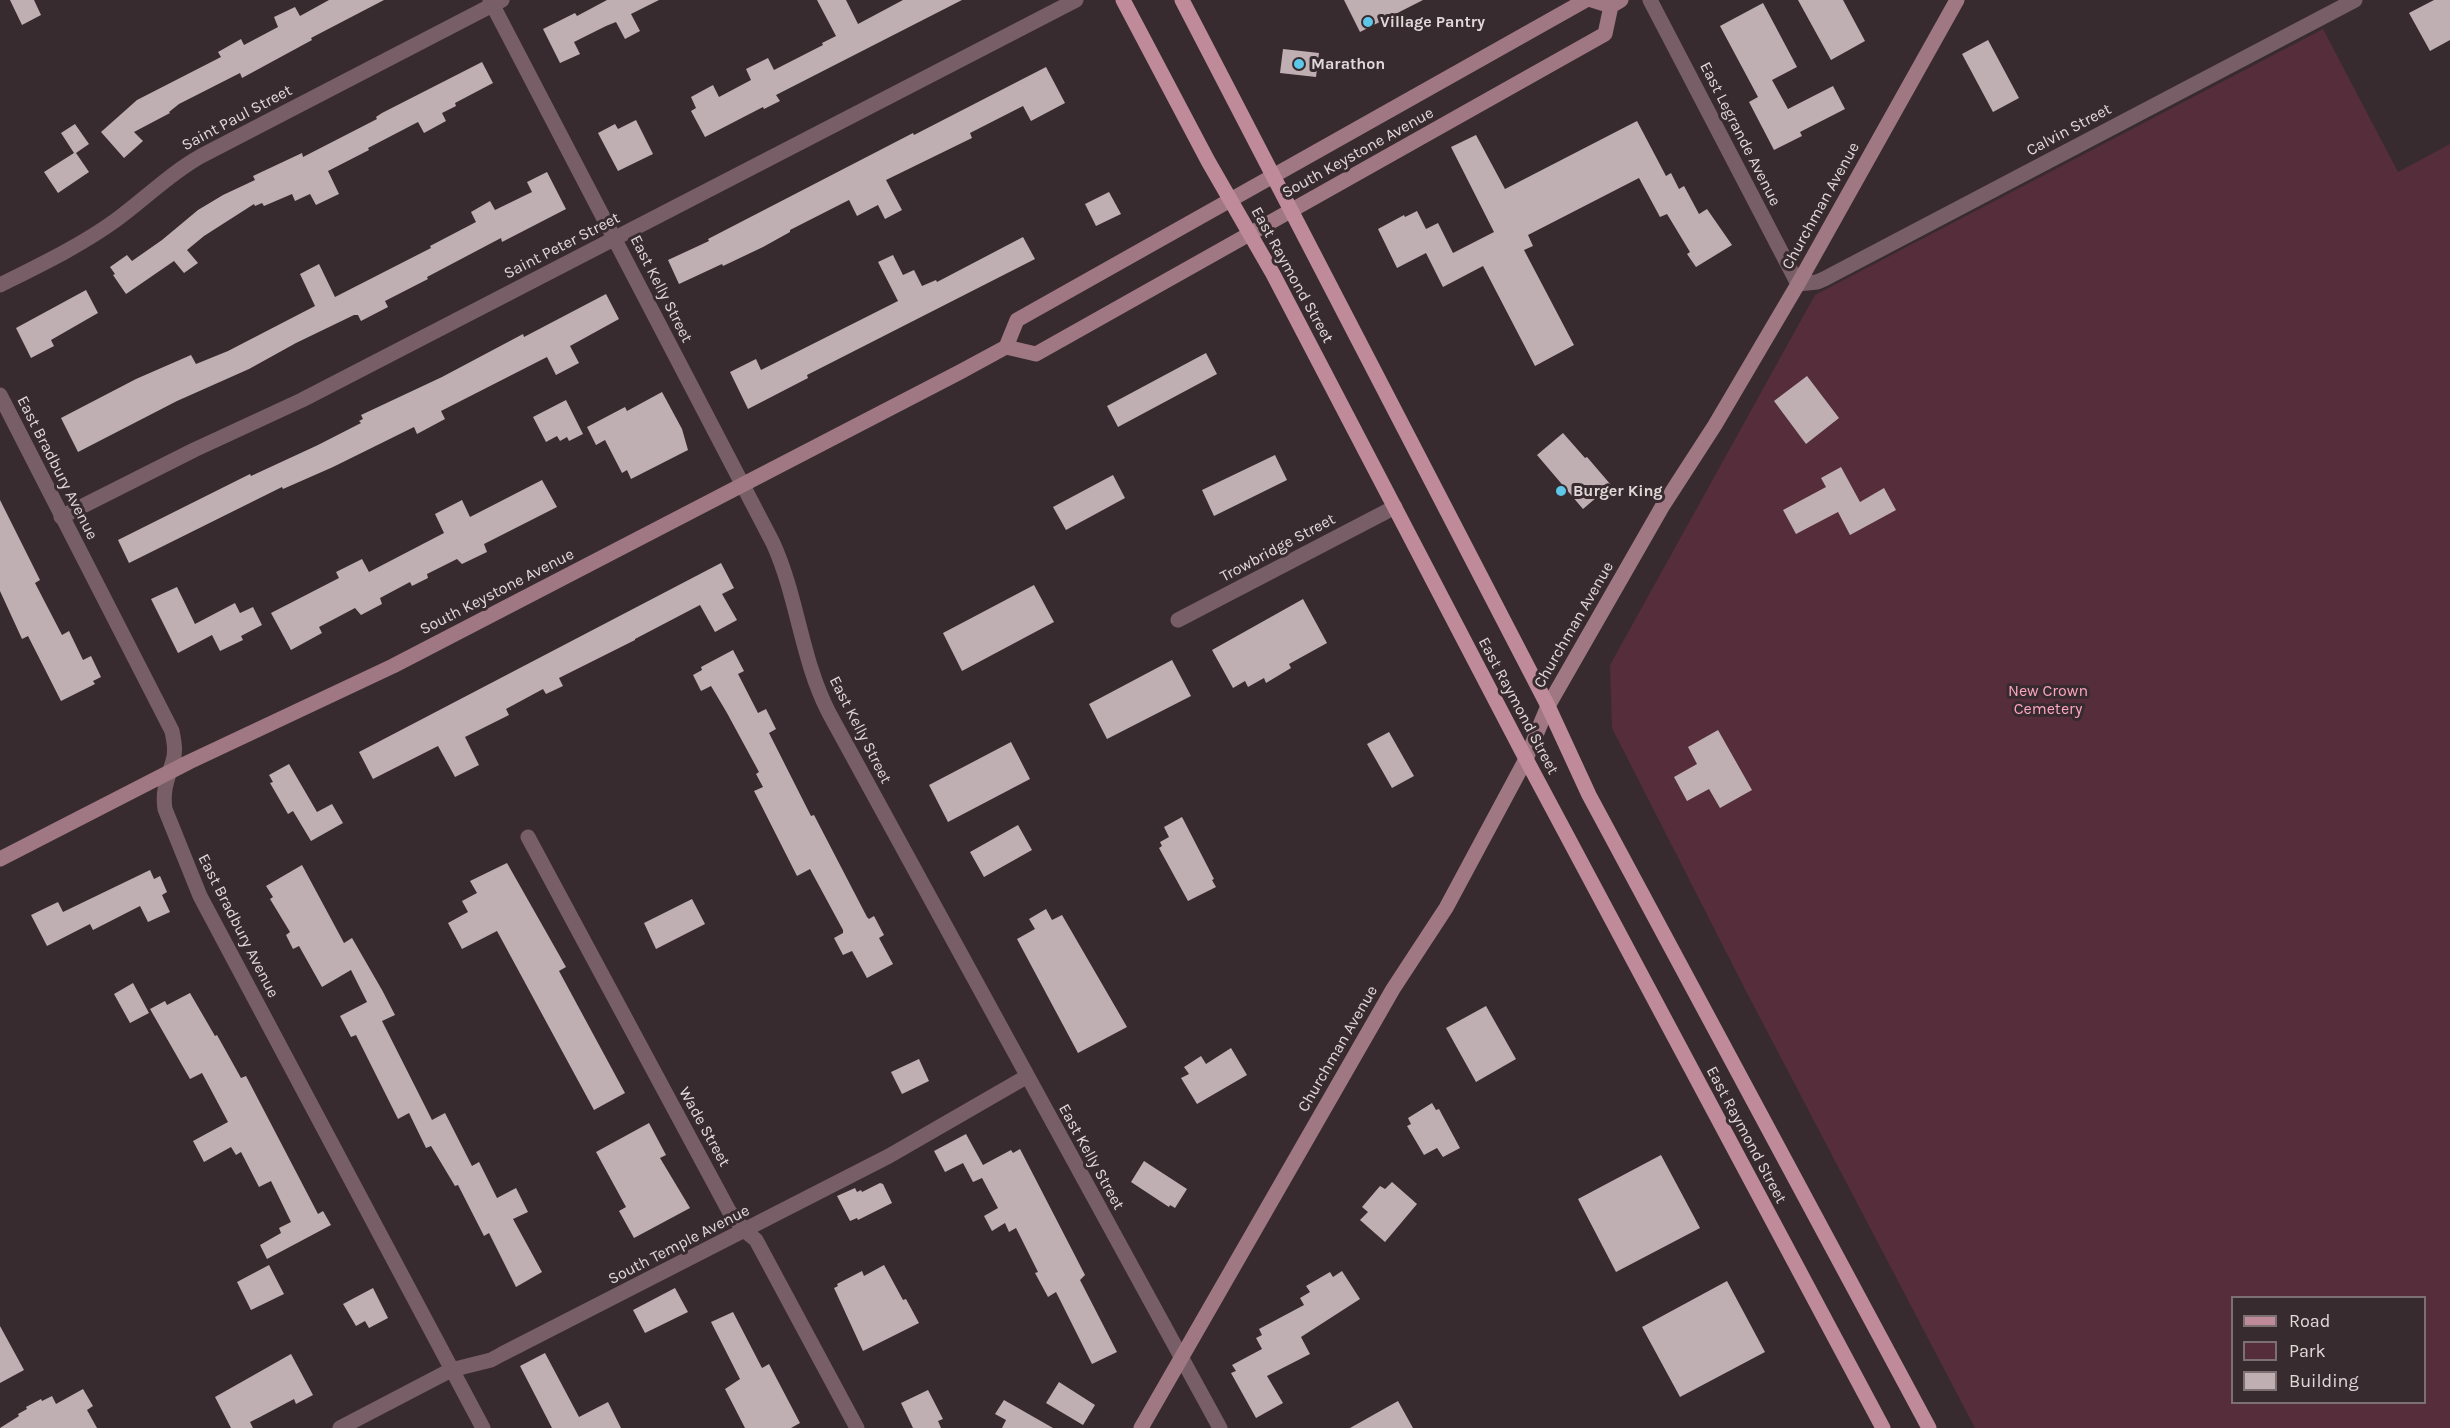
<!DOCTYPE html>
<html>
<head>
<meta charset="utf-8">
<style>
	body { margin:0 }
	#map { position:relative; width:2450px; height:1428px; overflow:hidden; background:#382b2f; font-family:Karla,sans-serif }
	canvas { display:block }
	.legend { position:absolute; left:2231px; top:1296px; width:195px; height:108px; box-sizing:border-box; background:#382b2f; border:2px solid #7c7073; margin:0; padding:8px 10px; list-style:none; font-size:18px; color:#e1d8da }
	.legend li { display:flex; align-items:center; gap:12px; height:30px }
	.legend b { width:30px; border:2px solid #7c7073 }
</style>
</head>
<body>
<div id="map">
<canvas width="2450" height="1428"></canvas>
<ul class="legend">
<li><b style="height:8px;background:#bf8b9b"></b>Road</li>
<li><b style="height:16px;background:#552d3b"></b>Park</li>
<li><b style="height:16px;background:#bfafb3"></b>Building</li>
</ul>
</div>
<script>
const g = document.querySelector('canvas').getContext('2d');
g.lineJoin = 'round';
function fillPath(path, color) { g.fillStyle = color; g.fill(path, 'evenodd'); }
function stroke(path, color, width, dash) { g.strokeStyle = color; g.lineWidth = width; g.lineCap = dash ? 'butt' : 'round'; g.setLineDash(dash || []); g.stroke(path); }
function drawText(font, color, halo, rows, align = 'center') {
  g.font = font + ' Karla,sans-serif'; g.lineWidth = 6; g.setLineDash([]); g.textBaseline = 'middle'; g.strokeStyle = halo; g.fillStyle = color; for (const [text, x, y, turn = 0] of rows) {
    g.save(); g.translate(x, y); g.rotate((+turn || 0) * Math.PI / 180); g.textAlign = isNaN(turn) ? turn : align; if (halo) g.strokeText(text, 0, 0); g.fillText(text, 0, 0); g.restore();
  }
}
const green = new Path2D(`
	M 2323,29 L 2398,172 L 2450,144 L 2450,1428 L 1975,1428 L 1747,993 L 1612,728 L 1610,665 L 1815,295 ZM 2232,1298 L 2424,1298 L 2424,1402 L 2232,1402 Z`);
const building = new Path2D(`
	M 10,0 L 34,0 L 41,15 L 22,25 Z
	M 329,0 L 384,0 L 311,38 L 312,40 L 242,78 L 240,73 L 179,104 L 169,112 L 170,113 L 134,132 L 143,141 L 124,158 L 101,132 L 137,100 L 221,57 L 218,52 L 241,39 L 244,45 L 278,27 L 274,17 L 295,7 L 300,16 Z
	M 607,0 L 659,0 L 631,14 L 640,31 L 625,39 L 616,22 L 606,26 L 574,42 L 580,54 L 560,63 L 543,29 L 575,13 L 577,16 Z
	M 817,0 L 846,0 L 858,24 L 903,0 L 962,0 L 776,95 L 780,101 L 764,109 L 763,107 L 705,137 L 691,111 L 696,108 L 691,97 L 713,85 L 719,97 L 751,80 L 746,69 L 768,58 L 774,70 L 823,45 L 822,43 L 836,36 Z
	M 1344,0 L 1423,0 L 1360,32 Z
	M 1798,0 L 1843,0 L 1865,41 L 1831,60 Z
	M 2434,0 L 2450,0 L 2450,40 L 2430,51 L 2409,13 Z
	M 1763,3 L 1797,67 L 1772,80 L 1788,109 L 1833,86 L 1845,109 L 1800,132 L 1802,136 L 1774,150 L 1749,102 L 1758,97 L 1720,26 Z
	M 1988,40 L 2019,98 L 1993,112 L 1962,54 Z
	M 1283,49 L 1319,53 L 1316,77 L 1280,73 Z
	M 482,62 L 493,83 L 455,103 L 456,106 L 442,113 L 446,121 L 424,133 L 418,122 L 368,148 L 369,150 L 328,171 L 339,194 L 316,205 L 310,194 L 295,201 L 292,194 L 264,206 L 262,203 L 255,206 L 254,204 L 204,236 L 187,250 L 198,263 L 184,273 L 174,261 L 126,294 L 113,275 L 115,274 L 110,267 L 127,255 L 132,261 L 162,240 L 198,210 L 223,195 L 255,180 L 253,176 L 302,153 L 303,157 L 377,119 L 376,117 L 382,113 Z
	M 1046,67 L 1065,103 L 1031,121 L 1023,106 L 970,133 L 972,138 L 886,180 L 902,210 L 885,219 L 878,205 L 857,216 L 849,200 L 790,230 L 790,232 L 763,247 L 723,266 L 722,264 L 679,284 L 668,260 L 709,241 L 708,239 L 913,133 L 914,135 Z
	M 636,120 L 653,154 L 618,171 L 598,133 L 615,124 L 618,129 Z
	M 1637,121 L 1666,176 L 1671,173 L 1679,189 L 1684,186 L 1699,214 L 1707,209 L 1732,245 L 1696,267 L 1687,254 L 1690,252 L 1667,214 L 1660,217 L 1639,178 L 1528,235 L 1533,246 L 1524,250 L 1574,345 L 1535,366 L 1483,266 L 1443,287 L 1426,253 L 1397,268 L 1378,229 L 1404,215 L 1405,217 L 1417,211 L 1426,229 L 1438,223 L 1453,253 L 1494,232 L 1451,147 L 1476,135 L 1505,189 Z
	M 75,124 L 89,144 L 76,153 L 89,172 L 58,193 L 44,172 L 74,153 L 61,133 Z
	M 547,172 L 566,209 L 502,242 L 501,238 L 427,277 L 428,279 L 385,301 L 388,307 L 361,321 L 358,315 L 354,315 L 296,343 L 249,369 L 177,401 L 78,452 L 61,418 L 136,379 L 191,355 L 196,364 L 228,351 L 315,306 L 300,274 L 319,264 L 335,297 L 431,248 L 430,246 L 476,222 L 471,212 L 490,201 L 495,210 L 532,192 L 527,182 Z
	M 1109,192 L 1121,214 L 1096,226 L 1085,204 Z
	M 1023,237 L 1035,259 L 807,375 L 808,378 L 748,409 L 730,372 L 756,359 L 761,370 L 898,301 L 878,262 L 893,255 L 903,275 L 914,270 L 922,286 L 936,280 L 937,282 Z
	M 86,290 L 98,313 L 51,340 L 54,346 L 31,358 L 16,328 Z
	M 606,294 L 619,319 L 570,346 L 579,363 L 556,375 L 547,357 L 441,411 L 445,419 L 417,434 L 414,427 L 333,467 L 283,489 L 282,487 L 129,563 L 118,540 L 250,474 L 251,476 L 318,445 L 361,423 L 359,421 L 363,419 L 361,415 L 442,377 L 523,334 L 524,337 Z
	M 1206,353 L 1217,374 L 1118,427 L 1107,406 Z
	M 1807,376 L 1839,418 L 1806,444 L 1774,401 Z
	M 662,392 L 682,429 L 688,450 L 631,479 L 627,470 L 622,473 L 605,440 L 596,445 L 587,427 L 625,407 L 627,411 Z
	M 566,400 L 583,434 L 569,441 L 567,437 L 560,441 L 557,436 L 546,442 L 533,417 Z
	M 1563,433 L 1585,458 L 1587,457 L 1611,485 L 1583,509 L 1537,455 Z
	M 1275,455 L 1287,480 L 1214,516 L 1202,490 Z
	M 1841,467 L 1860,502 L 1884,488 L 1896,510 L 1850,535 L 1838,512 L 1796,534 L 1783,510 L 1826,487 L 1821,478 Z
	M 1113,475 L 1125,498 L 1066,530 L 1053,507 Z
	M 542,480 L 557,507 L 484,544 L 487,552 L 462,564 L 457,559 L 427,574 L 428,578 L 412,586 L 410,582 L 380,598 L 382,604 L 361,615 L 355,608 L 319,627 L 322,633 L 291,650 L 271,613 L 339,578 L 336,572 L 362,559 L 369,572 L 444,533 L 435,514 L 462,500 L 470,517 Z
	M 0,500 L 40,580 L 35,583 L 62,635 L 69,631 L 83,660 L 91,656 L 101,677 L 93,681 L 95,684 L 61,701 L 28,636 L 22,639 L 0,591 Z
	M 721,563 L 734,588 L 722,594 L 737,620 L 715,632 L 700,605 L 635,639 L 635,640 L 559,678 L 563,686 L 546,694 L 543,689 L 506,709 L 509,715 L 465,737 L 479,765 L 455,777 L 438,746 L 373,779 L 359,752 Z
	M 1034,585 L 1054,622 L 962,671 L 943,633 Z
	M 177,587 L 195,624 L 235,603 L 240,613 L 253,607 L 262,625 L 241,636 L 243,640 L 220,651 L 212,635 L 178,653 L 151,599 Z
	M 1303,599 L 1327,643 L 1289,664 L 1291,668 L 1266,683 L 1264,678 L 1248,687 L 1245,681 L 1233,688 L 1212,650 Z
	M 733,650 L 744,671 L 738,674 L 757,711 L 758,713 L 766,709 L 776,729 L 769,733 L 811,816 L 814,815 L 867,917 L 869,919 L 874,916 L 884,935 L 879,938 L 893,964 L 867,978 L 852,951 L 843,955 L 834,938 L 843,933 L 843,930 L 810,869 L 797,876 L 754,791 L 763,787 L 756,774 L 759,772 L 727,713 L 711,686 L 701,691 L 693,675 L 702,670 L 701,667 Z
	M 1172,660 L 1191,696 L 1107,739 L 1089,704 Z
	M 1718,730 L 1752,790 L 1720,808 L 1709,789 L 1687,801 L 1674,777 L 1697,764 L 1688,747 Z
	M 1389,732 L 1414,776 L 1392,788 L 1367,744 Z
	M 1011,742 L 1030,779 L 948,822 L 929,785 Z
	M 289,764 L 317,812 L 332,804 L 343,823 L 311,841 L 293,811 L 288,814 L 270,783 L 273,782 L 269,775 Z
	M 1182,817 L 1214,879 L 1212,880 L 1216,887 L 1188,901 L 1159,848 L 1162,846 L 1160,842 L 1169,837 L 1164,827 Z
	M 1018,825 L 1032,850 L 984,877 L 970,852 Z
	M 507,863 L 566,967 L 559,971 L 625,1093 L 594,1110 L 497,931 L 462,949 L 448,923 L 468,912 L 462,901 L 477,893 L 470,881 Z
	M 302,865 L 344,943 L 352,938 L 382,990 L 395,1015 L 382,1021 L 432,1120 L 445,1113 L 472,1166 L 479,1162 L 497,1198 L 516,1188 L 528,1212 L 513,1219 L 542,1272 L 516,1287 L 489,1233 L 484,1236 L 458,1185 L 455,1186 L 431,1146 L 426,1148 L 409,1113 L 398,1119 L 356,1035 L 351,1037 L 340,1016 L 367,1002 L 351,970 L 322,987 L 299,946 L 293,949 L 286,935 L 290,932 L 270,899 L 273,897 L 266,886 Z
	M 150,870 L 154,879 L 160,876 L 167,892 L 162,895 L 170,912 L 148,922 L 140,906 L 93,930 L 90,924 L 47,946 L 31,915 L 58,902 L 63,912 Z
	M 692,899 L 705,924 L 656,949 L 644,923 Z
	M 1046,909 L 1052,920 L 1062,915 L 1127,1027 L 1078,1053 L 1017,939 L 1035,929 L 1029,919 Z
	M 133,983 L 149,1013 L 130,1023 L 114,994 Z
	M 190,993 L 215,1036 L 217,1035 L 241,1078 L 246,1076 L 318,1214 L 323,1211 L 331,1225 L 267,1259 L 260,1245 L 281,1233 L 279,1228 L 291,1222 L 271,1181 L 259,1187 L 241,1152 L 236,1155 L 231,1147 L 204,1162 L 193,1141 L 228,1122 L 202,1073 L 190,1079 L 150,1009 L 165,1001 L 167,1005 Z
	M 1486,1006 L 1516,1059 L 1476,1082 L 1446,1028 Z
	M 1231,1048 L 1247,1075 L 1197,1104 L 1181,1078 L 1189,1074 L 1184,1067 L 1201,1056 L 1206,1064 Z
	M 919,1059 L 929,1081 L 902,1094 L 891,1072 Z
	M 1432,1103 L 1436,1110 L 1439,1109 L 1460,1148 L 1443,1157 L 1437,1148 L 1424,1155 L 1407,1126 L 1411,1124 L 1408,1118 Z
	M 649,1123 L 666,1155 L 660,1158 L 690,1208 L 634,1238 L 619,1211 L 626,1207 L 596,1152 Z
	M 966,1134 L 983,1165 L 1011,1150 L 1013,1153 L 1020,1149 L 1085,1275 L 1080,1280 L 1117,1352 L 1092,1364 L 1056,1292 L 1048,1297 L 1035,1273 L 1038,1272 L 1016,1228 L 1009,1232 L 1005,1223 L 992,1231 L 984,1216 L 998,1208 L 982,1178 L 973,1182 L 963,1163 L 945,1172 L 934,1151 Z
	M 1661,1155 L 1700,1228 L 1616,1272 L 1578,1199 Z
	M 1144,1161 L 1187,1189 L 1175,1208 L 1170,1205 L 1169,1207 L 1131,1182 Z
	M 1392,1182 L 1417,1204 L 1385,1242 L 1360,1220 L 1368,1212 L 1362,1207 L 1380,1186 L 1385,1189 Z
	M 880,1183 L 883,1184 L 892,1203 L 858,1220 L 857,1218 L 850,1221 L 837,1196 L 855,1188 L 857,1192 L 861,1190 L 862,1192 Z
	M 269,1265 L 284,1294 L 251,1310 L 237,1282 Z
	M 884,1265 L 903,1300 L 906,1299 L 919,1323 L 863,1351 L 834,1288 L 838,1286 L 837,1284 L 862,1271 L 864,1276 Z
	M 1342,1271 L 1360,1299 L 1301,1337 L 1310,1354 L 1267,1376 L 1283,1403 L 1256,1418 L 1231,1373 L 1236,1371 L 1232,1365 L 1262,1349 L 1256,1338 L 1262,1335 L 1259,1329 L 1304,1305 L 1300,1298 L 1310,1292 L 1306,1286 L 1330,1272 L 1333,1277 Z
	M 1727,1281 L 1765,1352 L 1680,1397 L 1642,1327 Z
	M 373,1288 L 388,1318 L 369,1328 L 365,1321 L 356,1326 L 343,1304 Z
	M 675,1288 L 688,1312 L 645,1333 L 633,1310 Z
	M 733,1312 L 762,1368 L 769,1364 L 800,1423 L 791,1428 L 745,1428 L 725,1389 L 740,1379 L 711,1322 Z
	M 0,1326 L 24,1370 L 0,1383 Z
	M 545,1353 L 579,1417 L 608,1402 L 621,1428 L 552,1428 L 520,1366 Z
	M 291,1354 L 313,1395 L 296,1404 L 294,1399 L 260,1417 L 250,1422 L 253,1428 L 231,1428 L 215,1397 Z
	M 1059,1382 L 1095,1405 L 1083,1425 L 1046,1403 Z
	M 83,1389 L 93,1406 L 87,1410 L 97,1428 L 0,1428 L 19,1416 L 18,1414 L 27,1409 L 26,1407 L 41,1399 L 42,1401 L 52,1396 L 56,1404 Z
	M 928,1390 L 943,1419 L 938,1421 L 941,1428 L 913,1428 L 901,1403 Z
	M 1004,1400 L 1053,1428 L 1002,1428 L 1006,1420 L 995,1414 Z
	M 1398,1401 L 1413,1428 L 1350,1428 Z`);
const street = new Path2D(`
	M 490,0 L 773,543 C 798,598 801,659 829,713 L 1220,1428
	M 1650,0 L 1798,284 L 1817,282 L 1824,279 L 2355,0
	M 0,285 C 40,265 80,246 116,220 C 145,199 169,174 201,156 L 502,0
	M 0,395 L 172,731 C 174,741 176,751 173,761 C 168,778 162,790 165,809 L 200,896 L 483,1428
	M 61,517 L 194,450 L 302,400 L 1076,0
	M 1178,620 L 1395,507
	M 528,837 L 729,1211 L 745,1231 L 756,1240 L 857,1428
	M 340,1428 L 451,1370 L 491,1360 L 502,1354 L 889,1156 L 1026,1077`);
const secondary = new Path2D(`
	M 1592,0 L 1611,6 L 1621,0
	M 1006,347 L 1036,354 L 1605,34 L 1611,6
	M 0,859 L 189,762 L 393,666 L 960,372 L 1006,347 L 1017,320 L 1586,0
	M 1141,1428 L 1393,989 L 1446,908 L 1526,759 L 1548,706 L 1662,507 L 1715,425 L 1798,284 L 1957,0`);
const primary = new Path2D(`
	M 1123,0 L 1208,161 L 1273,274 L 1526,759 L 1883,1428
	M 1182,0 L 1548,706 L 1589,795 L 1929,1428`);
const markers = [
	[1368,22,6,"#5cc7e8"],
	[1299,64,6,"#5cc7e8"],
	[1561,491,6,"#5cc7e8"]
];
const poiNames = [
	["Village Pantry",1380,22],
	["Marathon",1311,64],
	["Burger King",1573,491]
];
const streetNames = [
	["Saint Paul Street",237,118,-28],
	["Calvin Street",2069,130,-28],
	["East Legrande Avenue",1740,134,63],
	["South Keystone Avenue",1358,153,-29],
	["Churchman Avenue",1821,206,-61],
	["Saint Peter Street",562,246,-27],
	["East Raymond Street",1292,275,61],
	["East Kelly Street",661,289,63],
	["East Bradbury Avenue",57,468,63],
	["Trowbridge Street",1278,548,-28],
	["South Keystone Avenue",497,592,-27],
	["Churchman Avenue",1574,625,-60],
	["East Raymond Street",1518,706,62],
	["East Kelly Street",860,730,63],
	["East Bradbury Avenue",238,926,63],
	["Churchman Avenue",1338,1049,-60],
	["Wade Street",704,1127,61],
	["East Raymond Street",1746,1135,62],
	["East Kelly Street",1091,1157,61],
	["South Temple Avenue",679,1245,-27]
];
const parkNames = [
	["New Crown",2048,691],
	["Cemetery",2048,709]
];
fillPath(green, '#552d3b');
fillPath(building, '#bfafb3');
stroke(street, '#785e66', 15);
stroke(secondary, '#a07884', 15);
stroke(primary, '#bf8b9b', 15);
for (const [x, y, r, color] of markers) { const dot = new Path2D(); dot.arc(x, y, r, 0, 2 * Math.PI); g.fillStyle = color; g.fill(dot); stroke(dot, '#382b2f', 2); }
drawText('bold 16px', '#e1d8da', '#382b2f', poiNames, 'left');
drawText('16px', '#e1d8da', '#382b2f', streetNames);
drawText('16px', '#fda5c1', '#382b2f', parkNames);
</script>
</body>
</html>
